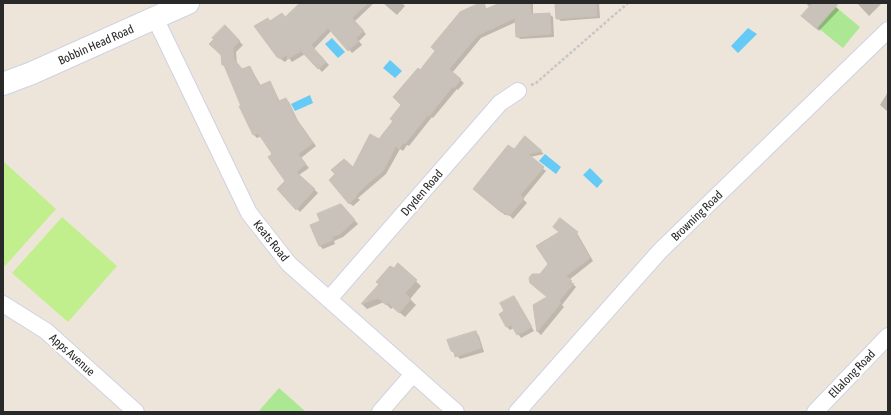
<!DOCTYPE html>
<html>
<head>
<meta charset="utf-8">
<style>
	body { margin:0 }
	#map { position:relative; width:891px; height:415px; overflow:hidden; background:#ede5da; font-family:"Asap Condensed",sans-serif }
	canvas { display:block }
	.frame { position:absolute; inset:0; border:4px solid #292929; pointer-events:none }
</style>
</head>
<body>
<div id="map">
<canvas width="891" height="415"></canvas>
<div class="frame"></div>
</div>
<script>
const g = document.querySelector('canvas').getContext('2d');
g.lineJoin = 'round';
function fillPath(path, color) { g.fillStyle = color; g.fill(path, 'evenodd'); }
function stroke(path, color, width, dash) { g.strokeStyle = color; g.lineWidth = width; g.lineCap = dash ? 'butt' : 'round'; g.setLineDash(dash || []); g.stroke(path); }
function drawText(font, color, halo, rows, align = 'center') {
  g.font = font + ' "Asap Condensed",sans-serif'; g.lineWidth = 4; g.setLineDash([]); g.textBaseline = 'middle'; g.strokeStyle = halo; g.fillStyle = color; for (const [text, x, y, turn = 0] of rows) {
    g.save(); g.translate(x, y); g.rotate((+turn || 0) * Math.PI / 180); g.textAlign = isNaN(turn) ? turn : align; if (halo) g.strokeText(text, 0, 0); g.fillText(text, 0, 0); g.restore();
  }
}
const green = new Path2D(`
	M 836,7 L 860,27 L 843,48 L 818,28 Z
	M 279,388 L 306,412 L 258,412 Z`);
const pitch = new Path2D(`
	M 3,161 L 56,209 L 5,266 L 3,264 Z
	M 62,217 L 117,266 L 68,322 L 12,273 Z`);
const water = new Path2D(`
	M 748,28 L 757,34 L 738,53 L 731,46 Z
	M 332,38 L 345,52 L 338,58 L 325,44 Z
	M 390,60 L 402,71 L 395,78 L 383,68 Z
	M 310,95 L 313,103 L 295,111 L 291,104 Z
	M 545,154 L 561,167 L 556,174 L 539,161 Z
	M 590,168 L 603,181 L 597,188 L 583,175 Z`);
const shadow = new Path2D(`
	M 302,3 L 374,3 L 354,22 L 366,34 L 359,41 L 362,45 L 352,53 L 332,30 L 314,49 L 329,65 L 322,72 L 305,54 L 292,62 L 289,58 L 285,62 L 282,60 L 278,57 L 271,22 L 286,18 Z
	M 383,3 L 402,3 L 405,6 L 397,15 Z
	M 482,3 L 488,10 L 503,3 L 533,3 L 533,14 L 549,14 L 553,17 L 554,37 L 520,39 L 517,36 L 516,22 L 481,38 L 452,73 L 464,83 L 458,90 L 457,89 L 433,118 L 432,117 L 409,146 L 407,145 L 403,151 L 400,149 L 386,174 L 358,198 L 360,200 L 353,206 L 349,203 L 353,169 L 394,122 L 420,71 Z
	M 572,3 L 599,3 L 600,18 L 561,21 L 557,18 L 556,5 Z
	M 806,3 L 832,3 L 839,10 L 819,31 L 806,20 L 810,8 Z
	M 857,3 L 882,3 L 869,16 Z
	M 225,27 L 243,45 L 236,52 L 237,64 L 242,70 L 250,67 L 261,86 L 270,82 L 280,102 L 286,99 L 289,102 L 298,121 L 316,146 L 301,158 L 309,168 L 299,175 L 318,193 L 300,212 L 278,189 L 286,181 L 274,154 L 261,136 L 257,138 L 254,135 L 240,107 L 242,106 L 226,68 L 223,65 Z
	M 888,92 L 888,112 L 880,105 Z
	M 525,138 L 544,154 L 530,157 L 546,171 L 523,199 L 527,203 L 513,219 L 509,215 L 505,215 L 478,192 Z
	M 344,208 L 358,224 L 343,237 L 334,241 L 335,244 L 323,249 L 320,246 L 321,221 Z
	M 577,233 L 593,261 L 569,280 L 576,287 L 562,305 L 564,307 L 541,335 L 538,332 L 534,306 L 549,298 L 540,275 L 549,264 L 538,246 Z
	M 398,264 L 421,286 L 410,299 L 416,305 L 405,317 L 393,307 L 391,309 L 384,302 L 367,309 L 362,304 Z
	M 514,297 L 534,331 L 521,338 L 514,328 L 510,330 L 507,327 Z
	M 476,332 L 479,336 L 484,352 L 460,359 L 452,351 Z`);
const building = new Path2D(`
	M 300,3 L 368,3 L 352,18 L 364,31 L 356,38 L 359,41 L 348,51 L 328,28 L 311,45 L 326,62 L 318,69 L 301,51 L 288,59 L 286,55 L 281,59 L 277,57 L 254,26 L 268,18 L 270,21 L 282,13 L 285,17 Z
	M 480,3 L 484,3 L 486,9 L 500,3 L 530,3 L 531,14 L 550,13 L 551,34 L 516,37 L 515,18 L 478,35 L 449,69 L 461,79 L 454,88 L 453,86 L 429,116 L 428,115 L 405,144 L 403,143 L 399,149 L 396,146 L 383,171 L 366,185 L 356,195 L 357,196 L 349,204 L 329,180 L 335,174 L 331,170 L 344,159 L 353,167 L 370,134 L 379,139 L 393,121 L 390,119 L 401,105 L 393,97 L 418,68 L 420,70 L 435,51 L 431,47 L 460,12 Z
	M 596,3 L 597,15 L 596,16 L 556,19 L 555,4 Z
	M 813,3 L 839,3 L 816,28 L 801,16 Z
	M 225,25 L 240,41 L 233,48 L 234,59 L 242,69 L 250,66 L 259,86 L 270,81 L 279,101 L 286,98 L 295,117 L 313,143 L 298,154 L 306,164 L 296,172 L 315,189 L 296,210 L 277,189 L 285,181 L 268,157 L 272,154 L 258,133 L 253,135 L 239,106 L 241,106 L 224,65 L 222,65 L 221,55 L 209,44 L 214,39 L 212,38 Z
	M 525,136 L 542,151 L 528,154 L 544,167 L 520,195 L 524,199 L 509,216 L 504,212 L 501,212 L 473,189 L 508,145 L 514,149 Z
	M 341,204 L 355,220 L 340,234 L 331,237 L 333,240 L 319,246 L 310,225 L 320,221 L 317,214 Z
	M 560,218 L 578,232 L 576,234 L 590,258 L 566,276 L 572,281 L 567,286 L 574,283 L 559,301 L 561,303 L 537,332 L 533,305 L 547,297 L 530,283 L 529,278 L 532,274 L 540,274 L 548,264 L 536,246 L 559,232 L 553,227 Z
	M 398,263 L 417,280 L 405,293 L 411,299 L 399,313 L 387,302 L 386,305 L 378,298 L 361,304 L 379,284 L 376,282 L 390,266 L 394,268 Z
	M 514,296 L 532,327 L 517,335 L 511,325 L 506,327 L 499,314 L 504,311 L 500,303 Z
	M 476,331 L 481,348 L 455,357 L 454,352 L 451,351 L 447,340 Z`);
const path = new Path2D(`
	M 531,85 L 536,83 L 628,3`);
const street = new Path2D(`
	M 155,18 L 249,213 L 289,264 L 456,412
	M 329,299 L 500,103 L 518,91
	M 3,304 L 46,331 L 136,412
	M 380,412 L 413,374
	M 517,412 L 660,251 L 888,30
	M 815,412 L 888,336`);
const secondary = new Path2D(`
	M 3,84 L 32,73 L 188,3`);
const streetNames = [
	["Bobbin Head Road",96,45,-24],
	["Dryden Road",422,193,-49],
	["Browning Road",697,216,-44],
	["Keats Road",271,241,51],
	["Apps Avenue",72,355,42],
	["Ellalong Road",852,374,-46]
];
fillPath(green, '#ace793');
fillPath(pitch, '#c2ef8e');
fillPath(water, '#66caf6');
fillPath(shadow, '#0003');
fillPath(building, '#c8c2ba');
stroke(building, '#c8c1b4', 1);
stroke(street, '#cfd2e3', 18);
stroke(secondary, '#cfd2e3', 24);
stroke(path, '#c7c7c7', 2.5, [3, 2]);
stroke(street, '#fff', 16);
stroke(secondary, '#fff', 22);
drawText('12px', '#292929', '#fff', streetNames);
</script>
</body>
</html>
